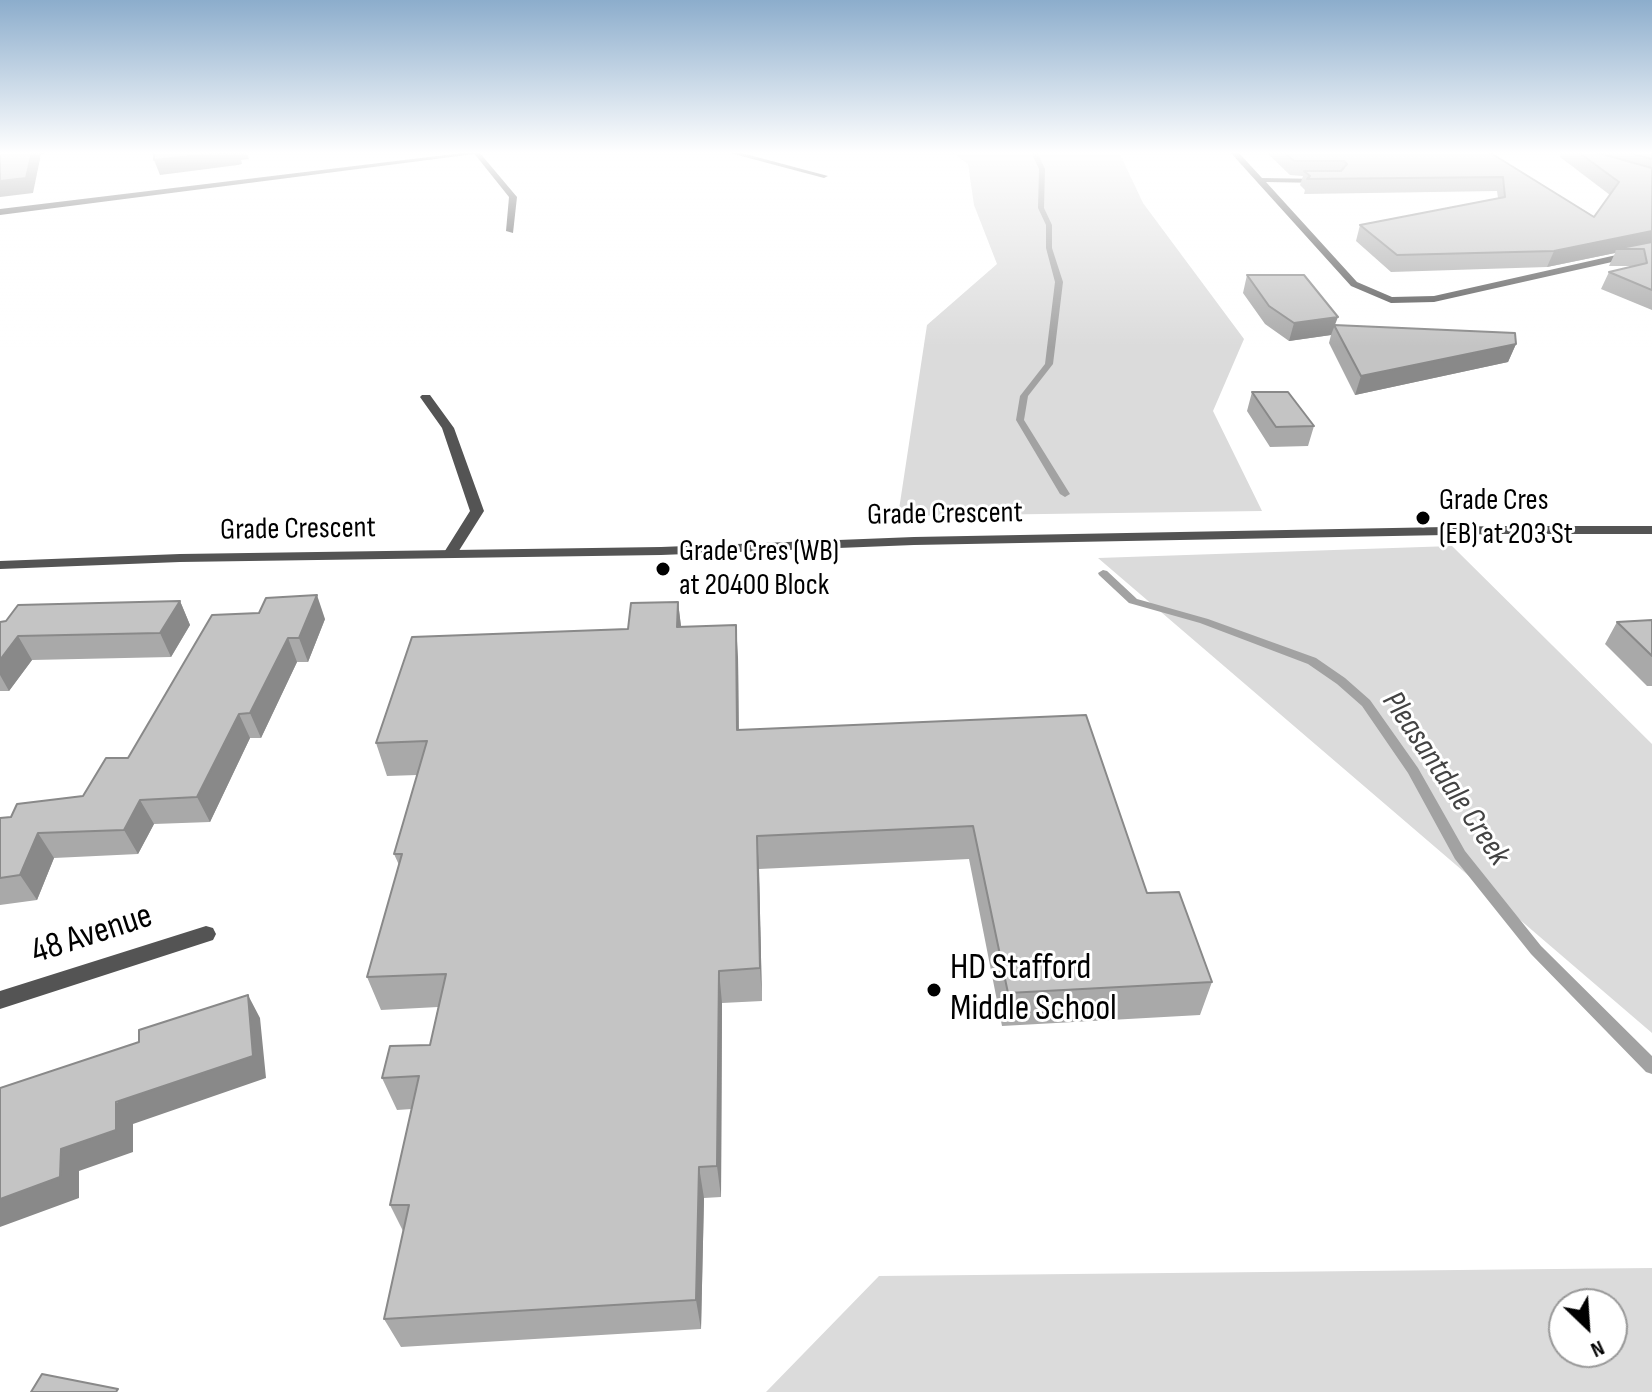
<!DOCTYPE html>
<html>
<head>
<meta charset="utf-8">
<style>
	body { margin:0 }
	#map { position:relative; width:1652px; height:1392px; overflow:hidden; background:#fff; font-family:"Sofia Sans Condensed",sans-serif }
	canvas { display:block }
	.north { position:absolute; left:1548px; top:1288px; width:80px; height:80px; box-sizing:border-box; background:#fff; border:2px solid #999; border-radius:50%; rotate:155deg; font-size:22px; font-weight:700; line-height:32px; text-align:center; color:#000 }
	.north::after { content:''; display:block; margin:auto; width:28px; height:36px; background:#000; clip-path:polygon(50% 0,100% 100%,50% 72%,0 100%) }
</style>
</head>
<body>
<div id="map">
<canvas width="1652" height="1392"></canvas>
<div class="north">N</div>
</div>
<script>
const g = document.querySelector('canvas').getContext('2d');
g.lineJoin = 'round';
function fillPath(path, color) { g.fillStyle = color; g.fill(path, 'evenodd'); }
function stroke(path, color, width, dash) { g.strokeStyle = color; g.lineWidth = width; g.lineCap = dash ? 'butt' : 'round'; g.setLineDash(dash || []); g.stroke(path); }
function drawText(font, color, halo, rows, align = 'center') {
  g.font = font + ' "Sofia Sans Condensed",sans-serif'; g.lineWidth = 6; g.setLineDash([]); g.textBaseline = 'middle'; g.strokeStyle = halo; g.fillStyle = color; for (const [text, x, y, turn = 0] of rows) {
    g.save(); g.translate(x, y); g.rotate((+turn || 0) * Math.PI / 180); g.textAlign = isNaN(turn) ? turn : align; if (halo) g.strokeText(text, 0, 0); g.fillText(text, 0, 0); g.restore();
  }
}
const green = new Path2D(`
	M 951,152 L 1119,152 L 1143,203 L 1244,339 L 1213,411 L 1262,511 L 898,516 L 927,325 L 997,264 L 974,205 L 968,164 Z
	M 1452,546 L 1652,744 L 1652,1033 L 1098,558 Z
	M 1652,1268 L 1652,1392 L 766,1392 L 879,1276 ZM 1564,1304 L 1612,1304 L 1612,1352 L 1564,1352 Z`);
const stream = new Path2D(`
	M 1031,152 L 1037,152 L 1045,169 L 1044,208 L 1052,225 L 1052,248 L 1063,282 L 1053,364 L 1028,396 L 1024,420 L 1070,494 L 1065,497 L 1060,494 L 1016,420 L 1020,396 L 1045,364 L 1055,282 L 1046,248 L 1046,225 L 1038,208 L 1039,169 Z
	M 1103,570 L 1107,571 L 1137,599 L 1208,619 L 1316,658 L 1345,678 L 1370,700 L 1418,768 L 1465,851 L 1541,946 L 1652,1056 L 1652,1074 L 1646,1072 L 1531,954 L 1455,859 L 1408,773 L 1362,706 L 1337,684 L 1308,664 L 1200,623 L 1129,603 L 1099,575 L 1098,573 Z`);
const minor = new Path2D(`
	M 473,152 L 479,152 L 517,197 L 513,233 L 506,231 L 509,197 Z
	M 726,152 L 738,152 L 828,176 L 824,178 Z
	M 1230,152 L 1238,152 L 1262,178 L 1327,179 L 1324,183 L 1266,182 L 1357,282 L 1392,297 L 1434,296 L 1652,247 L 1652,253 L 1434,302 L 1391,303 L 1351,286 Z
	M 422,395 L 430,395 L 454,428 L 484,511 L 455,557 L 450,558 L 443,554 L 470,511 L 442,428 L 420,397 Z
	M 206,926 L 213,928 L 216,934 L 213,940 L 0,1009 L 0,991 Z`);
const tertiary = new Path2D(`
	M 470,152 L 490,152 L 0,215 L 0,209 Z
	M 1499,526 L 1652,526 L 1652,534 L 1499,534 L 914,545 L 661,555 L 180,562 L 0,569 L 0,561 L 180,554 L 661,547 L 914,537 Z`);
const wall = new Path2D(`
	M 1266,152 L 1489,152 L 1594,217 L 1610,195 L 1560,157 L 1562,152 L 1652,152 L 1652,310 L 1601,289 L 1609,272 L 1637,266 L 1609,266 L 1615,253 L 1547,267 L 1391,272 L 1356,241 L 1360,225 L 1498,198 L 1497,191 L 1304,194 L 1305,190 L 1300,185 L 1303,176 L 1290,175 Z
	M 1247,275 L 1336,325 L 1516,344 L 1508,362 L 1355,395 L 1329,343 L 1331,335 L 1289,341 L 1265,324 L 1243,293 Z
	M 1252,392 L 1314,426 L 1308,446 L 1270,447 L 1247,411 Z
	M 180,601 L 190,625 L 171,657 L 32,660 L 9,691 L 0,691 L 0,622 Z
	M 678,602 L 681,627 L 738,657 L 739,730 L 1147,893 L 1212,982 L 1200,1015 L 1002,1026 L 969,859 L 759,869 L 762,1001 L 722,1003 L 721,1197 L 704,1198 L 701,1329 L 401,1347 L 384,1319 L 403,1231 L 390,1205 L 412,1109 L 397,1110 L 382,1078 L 430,1045 L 438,1007 L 381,1010 L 367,977 L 399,865 L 394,854 L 417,775 L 387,776 L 376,743 L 628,629 Z
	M 212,615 L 325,619 L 308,662 L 297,662 L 261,738 L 250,738 L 210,822 L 154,824 L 138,854 L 54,858 L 37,900 L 0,905 L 0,818 L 11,817 L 83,796 L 128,758 Z
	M 1652,620 L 1652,686 L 1647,686 L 1605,644 L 1617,622 Z`);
const shadedWall = new Path2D(`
	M 32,152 L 55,152 L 41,154 L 33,193 L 0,197 L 0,181 Z
	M 226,152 L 247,152 L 249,159 L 241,160 L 242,164 L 238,165 L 160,175 L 154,160 Z
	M 1652,231 L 1652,245 L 1616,249 L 1615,253 L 1547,267 L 1554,251 Z
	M 1338,317 L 1331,335 L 1289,341 L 1294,323 Z
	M 1516,344 L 1508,362 L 1355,395 L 1361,376 Z
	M 317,595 L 325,619 L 308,662 L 299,638 Z
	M 180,601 L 190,625 L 171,657 L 160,633 Z
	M 678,602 L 682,634 L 677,627 Z
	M 736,625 L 738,657 L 739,763 L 737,730 Z
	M 18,636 L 32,660 L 9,691 L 0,675 L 0,660 Z
	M 288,638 L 297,662 L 261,738 L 250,713 Z
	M 239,714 L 250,738 L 210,822 L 197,797 Z
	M 140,800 L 154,824 L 138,854 L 124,830 Z
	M 38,833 L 54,858 L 37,900 L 20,875 Z
	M 757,836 L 759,869 L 762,1001 L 760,968 Z
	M 719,971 L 722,1003 L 721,1197 L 717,1166 Z
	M 248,995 L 260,1018 L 266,1078 L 133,1124 L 133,1152 L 79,1171 L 79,1198 L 0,1227 L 0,1199 Z
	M 699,1167 L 704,1198 L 701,1329 L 696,1300 Z`);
const building = new Path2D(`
	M 0,152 L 32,152 L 26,178 L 0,181 Z
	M 154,152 L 226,152 L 154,160 Z
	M 1284,152 L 1489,152 L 1594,217 L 1619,182 L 1578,152 L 1595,152 L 1652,168 L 1652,231 L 1554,251 L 1397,255 L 1360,225 L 1505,197 L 1503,177 L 1307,179 L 1310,176 L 1304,171 L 1341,171 L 1347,164 L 1344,161 L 1294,161 Z
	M 1627,152 L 1652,152 L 1652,159 Z
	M 1652,242 L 1652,290 L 1609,272 L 1647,263 L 1644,249 L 1616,249 Z
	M 1247,275 L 1304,275 L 1338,317 L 1294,323 L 1269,306 Z
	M 1334,325 L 1515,333 L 1516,344 L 1361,376 Z
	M 1252,392 L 1288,392 L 1314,426 L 1276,427 Z
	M 317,595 L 299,638 L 288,638 L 250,713 L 239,714 L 197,797 L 140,800 L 124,830 L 38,833 L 20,875 L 0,878 L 0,818 L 11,817 L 17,804 L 83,796 L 106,758 L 128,758 L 212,615 L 259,613 L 266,598 Z
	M 180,601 L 160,633 L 18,636 L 0,660 L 0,622 L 6,621 L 18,605 Z
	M 678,602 L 677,627 L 736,625 L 737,730 L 1086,715 L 1147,893 L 1179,892 L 1212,982 L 1008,993 L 973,826 L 757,836 L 760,968 L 719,971 L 717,1166 L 699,1167 L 696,1300 L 384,1319 L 409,1205 L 390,1205 L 419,1076 L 382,1078 L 390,1046 L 430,1045 L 446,974 L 367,977 L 402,854 L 394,854 L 427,741 L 376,743 L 412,637 L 628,629 L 631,603 Z
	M 1652,620 L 1652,656 L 1617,622 Z
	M 248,995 L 253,1056 L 116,1102 L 116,1130 L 61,1149 L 60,1177 L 0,1199 L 0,1088 L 139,1042 L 139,1030 Z
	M 42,1374 L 118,1389 L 116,1392 L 31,1392 Z`);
const markers = [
	[1423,518,8,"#000"],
	[663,569,8,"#000"],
	[934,990,8,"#000"]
];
const poiNames = [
	["Grade Cres",1439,501],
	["(EB) at 203 St",1439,535],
	["Grade Cres (WB)",679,552],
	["at 20400 Block",679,586]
];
const streetNames = [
	["Grade Crescent",945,515,-1],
	["Grade Crescent",298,530,-1]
];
const waterNames = [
	["Pleasantdale Creek",1445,779,56]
];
const nearStreetnames = [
	["48 Avenue",92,935,-18]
];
const nearPoinames = [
	["HD Stafford",950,969],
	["Middle School",950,1010]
];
fillPath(green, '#dbdbdb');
fillPath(stream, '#a2a2a2');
fillPath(minor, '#545454');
fillPath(tertiary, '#545454');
fillPath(wall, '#a9a9a9');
fillPath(shadedWall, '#898989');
fillPath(building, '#c4c4c4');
stroke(building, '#898989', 2);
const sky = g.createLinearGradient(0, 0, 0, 347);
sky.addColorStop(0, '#8cadcc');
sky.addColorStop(0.44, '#fff');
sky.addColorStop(1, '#ffffff00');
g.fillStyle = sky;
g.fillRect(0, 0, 1652, 347);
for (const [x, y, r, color] of markers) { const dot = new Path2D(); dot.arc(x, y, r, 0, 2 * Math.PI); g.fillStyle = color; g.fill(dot); stroke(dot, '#fff', 3); }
drawText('30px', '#000', '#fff', poiNames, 'left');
drawText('30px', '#000', '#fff', streetNames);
drawText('italic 32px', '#434343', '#fff', waterNames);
drawText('36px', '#000', '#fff', nearStreetnames);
drawText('36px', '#000', '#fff', nearPoinames, 'left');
</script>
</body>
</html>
